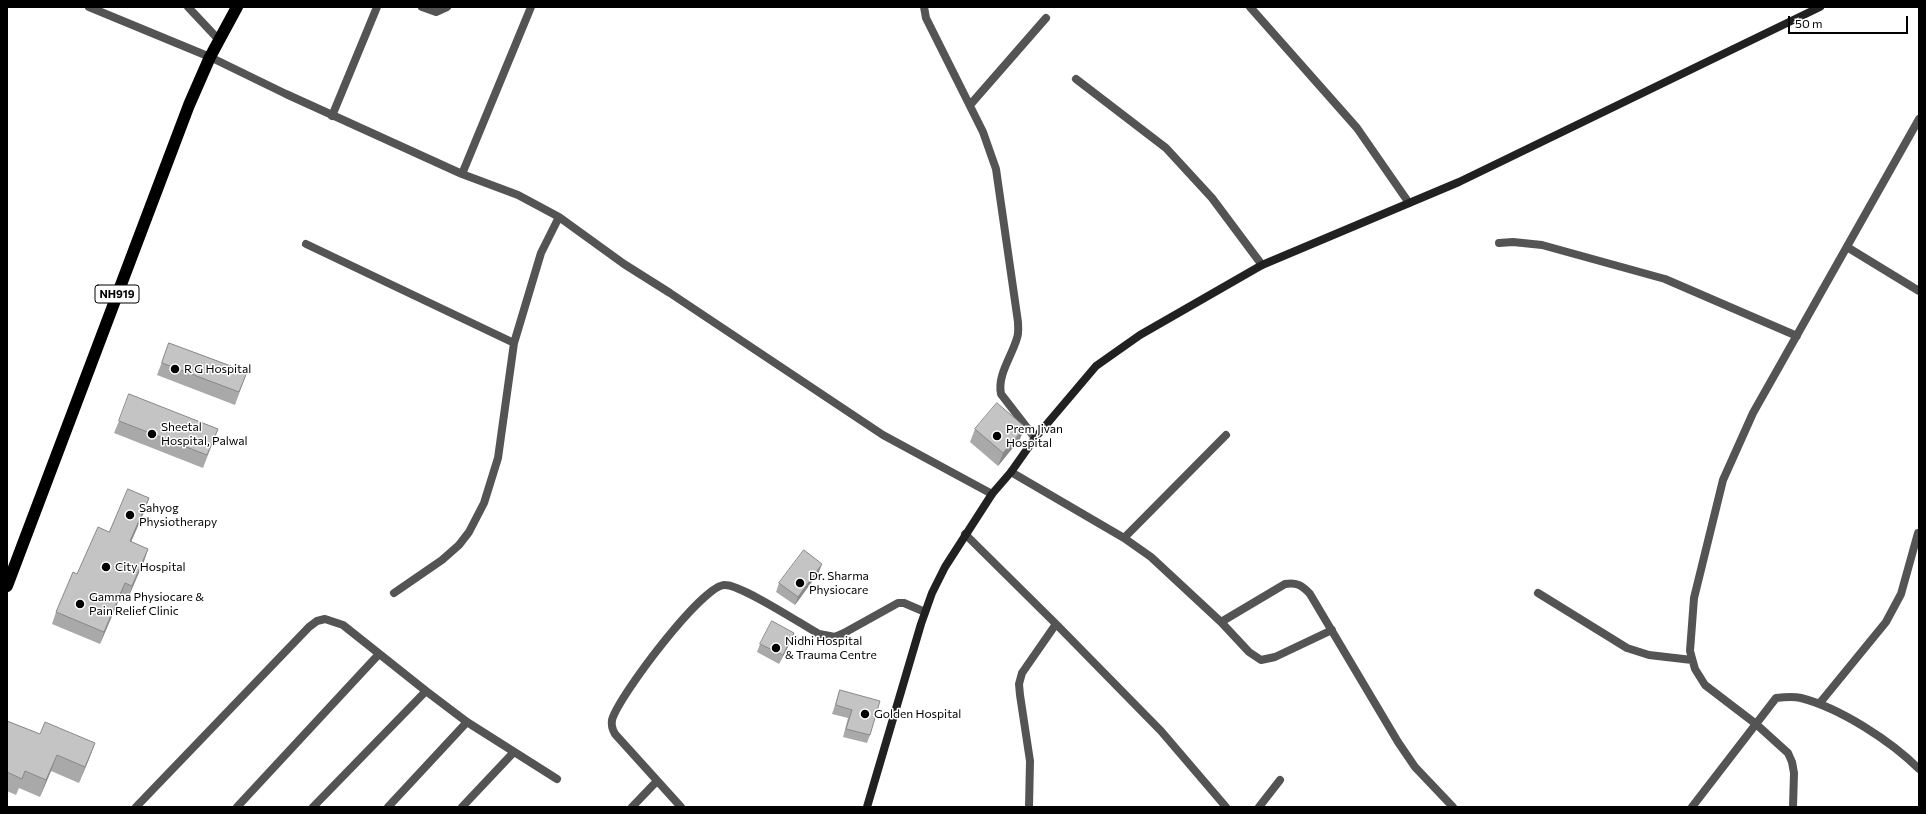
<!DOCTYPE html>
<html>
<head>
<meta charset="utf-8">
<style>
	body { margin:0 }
	#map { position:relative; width:1926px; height:814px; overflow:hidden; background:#fff; font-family:Commissioner,sans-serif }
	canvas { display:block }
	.frame { position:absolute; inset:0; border:8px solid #000; pointer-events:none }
	.scale { position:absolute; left:1788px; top:16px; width:120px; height:18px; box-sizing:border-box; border:2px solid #000; border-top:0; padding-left:5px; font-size:12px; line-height:14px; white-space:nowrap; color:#000; -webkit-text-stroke:3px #fff; paint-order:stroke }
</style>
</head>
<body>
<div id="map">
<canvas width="1926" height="814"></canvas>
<div class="frame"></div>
<div class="scale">50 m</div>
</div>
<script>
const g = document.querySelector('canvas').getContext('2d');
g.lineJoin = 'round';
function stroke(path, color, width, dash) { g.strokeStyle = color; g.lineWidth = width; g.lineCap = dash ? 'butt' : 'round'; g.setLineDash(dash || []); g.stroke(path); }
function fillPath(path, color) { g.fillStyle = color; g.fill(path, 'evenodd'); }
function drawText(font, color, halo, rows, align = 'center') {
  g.font = font + ' Commissioner,sans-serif'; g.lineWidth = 3; g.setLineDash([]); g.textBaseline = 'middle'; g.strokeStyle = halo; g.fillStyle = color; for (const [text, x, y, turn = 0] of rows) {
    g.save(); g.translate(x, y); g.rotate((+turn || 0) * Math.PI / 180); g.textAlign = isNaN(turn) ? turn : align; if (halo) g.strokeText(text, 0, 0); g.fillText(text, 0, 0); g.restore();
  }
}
const street = new Path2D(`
	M 89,7 L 210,57 L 286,94 L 462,174 L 518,195 L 559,217 L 624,264 L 670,293 L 883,435 L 992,494
	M 188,7 L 219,40
	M 422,7 L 436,12 L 447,7
	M 924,7 L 926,18 L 983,132 L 996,169 L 1018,322 C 1018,327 1019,333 1017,338 C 1012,356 997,375 1001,394 L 1035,438
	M 1250,7 L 1357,128 L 1409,203
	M 1076,79 L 1166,148 L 1212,198 L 1262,265
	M 970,105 L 1046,18
	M 332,116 L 377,7
	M 462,174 L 531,7
	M 1499,243 L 1513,242 L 1542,245 L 1665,279 L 1797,336
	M 306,244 L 514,343
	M 1847,247 L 1919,291
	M 1011,472 L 1124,538 L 1151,557 L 1221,622 L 1285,584 C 1296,582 1302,585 1310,594 L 1398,742 L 1415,767 L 1453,807
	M 965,534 L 1056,624 L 1161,731 L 1226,807
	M 1124,538 L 1226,435
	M 394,593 L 442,560 L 459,545 L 469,532 L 484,503 L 498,458 L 514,343 L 541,253 L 559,217
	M 1538,593 L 1627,648 L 1649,655 L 1692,660
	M 1221,622 L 1249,652 L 1261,660 L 1275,657 L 1332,630
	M 1819,704 L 1886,622 L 1901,594 L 1918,533
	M 136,807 L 309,627 L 317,621 L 325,619 L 343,625 L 426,691 L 467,722 L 557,779
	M 237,807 L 379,654
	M 313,807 L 426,691
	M 388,807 L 467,722
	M 462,807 L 513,753
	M 632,807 L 657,781
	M 681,807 L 615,734 C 612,729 611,726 612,720 C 618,697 703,584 725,585 C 742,585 801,624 819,634 L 835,637 L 844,633 L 898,603 L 904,603 L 925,612
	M 1029,807 L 1030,761 L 1020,695 L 1019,684 L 1022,673 L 1056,624
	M 1259,807 L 1280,780
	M 1692,807 L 1776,698 C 1784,697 1793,696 1801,698 C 1840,708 1891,741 1919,769
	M 1793,807 L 1794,773 L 1792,762 L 1788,753 L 1756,724 L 1705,685 L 1695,669 L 1690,651 L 1694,598 L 1723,480 L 1753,413 L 1919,119`);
const secondary = new Path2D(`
	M 867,807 L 921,624 L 932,593 L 945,567 L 992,494 L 1011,472 L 1035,438 L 1096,366 L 1140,335 L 1262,265 L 1459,182 L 1820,7`);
const highway = new Path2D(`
	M 7,586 L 189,105 L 210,57 L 237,7`);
const wall = new Path2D(`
	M 169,343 L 247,372 L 235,405 L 157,375 Z
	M 119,421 L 213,442 L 203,468 L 114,433 Z
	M 975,429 L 1020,439 L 998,466 L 970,442 Z
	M 149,498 L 145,510 L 131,542 L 148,549 L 144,561 L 128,598 L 121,595 L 100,644 L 52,624 L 56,612 L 109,532 Z
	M 819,572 L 795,605 L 776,592 L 779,583 Z
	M 794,633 L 791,641 L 779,664 L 757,652 L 760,644 Z
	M 840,690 L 870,735 L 867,743 L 843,737 L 848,718 L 832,714 Z
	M 7,721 L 40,734 L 95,743 L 89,759 L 79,783 L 51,771 L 40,797 L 19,788 L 16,795 L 7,791 Z`);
const shadedWall = new Path2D(`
	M 1025,427 L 1020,439 L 998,466 L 1003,453 Z
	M 149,498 L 145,510 L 126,553 L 130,541 Z
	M 148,549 L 144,561 L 128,598 L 132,586 Z
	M 822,564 L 819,572 L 795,605 L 798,597 Z
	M 125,583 L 121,595 L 100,644 L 104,632 Z
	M 794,633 L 791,641 L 779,664 L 783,655 Z
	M 95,743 L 89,759 L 79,783 L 85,767 Z
	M 57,755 L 51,771 L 40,797 L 46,780 Z`);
const building = new Path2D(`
	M 169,343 L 247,372 L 239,392 L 162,363 Z
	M 129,394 L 218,429 L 207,455 L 119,421 Z
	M 997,403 L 1025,427 L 1003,453 L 975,429 Z
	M 128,489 L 149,498 L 130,541 L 148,549 L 132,586 L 125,583 L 104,632 L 56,612 L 73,572 L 77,574 L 98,527 L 109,532 Z
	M 804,550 L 822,564 L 798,597 L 779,583 Z
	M 772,621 L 794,633 L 783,655 L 760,644 Z
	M 840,690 L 880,701 L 870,735 L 846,729 L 852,710 L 836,705 Z
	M 7,721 L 40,734 L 45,722 L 95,743 L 85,767 L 57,755 L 46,780 L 25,771 L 22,779 L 7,772 Z`);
const markers = [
	[175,369,5,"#000"],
	[152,434,5,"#000"],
	[997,436,5,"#000"],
	[130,515,5,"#000"],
	[106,567,5,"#000"],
	[800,583,5,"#000"],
	[80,604,5,"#000"],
	[776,648,5,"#000"],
	[865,714,5,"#000"]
];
const shields = [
	[117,294,44]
];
const shieldNames = [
	["NH919",117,294]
];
const poiNames = [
	["R G Hospital",184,369],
	["Sheetal",161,427],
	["Hospital, Palwal",161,441],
	["Prem Jivan",1006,429],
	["Hospital",1006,443],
	["Sahyog",139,508],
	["Physiotherapy",139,522],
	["City Hospital",115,567],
	["Dr. Sharma",809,576],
	["Physiocare",809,590],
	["Gamma Physiocare &",89,597],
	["Pain Relief Clinic",89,611],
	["Nidhi Hospital",785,641],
	["& Trauma Centre",785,655],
	["Golden Hospital",874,714]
];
stroke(street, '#545454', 8);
stroke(secondary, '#212121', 8);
stroke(highway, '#000', 12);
fillPath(wall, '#a9a9a9');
fillPath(shadedWall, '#898989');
fillPath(building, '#c4c4c4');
stroke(building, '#898989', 1);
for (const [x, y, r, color] of markers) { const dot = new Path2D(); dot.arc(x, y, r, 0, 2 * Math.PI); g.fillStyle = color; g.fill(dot); stroke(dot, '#fff', 1.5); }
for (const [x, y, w] of shields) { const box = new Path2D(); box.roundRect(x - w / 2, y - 9, w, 18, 3); g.fillStyle = '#fff'; g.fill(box); stroke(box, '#000', 1); }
drawText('bold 11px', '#000', null, shieldNames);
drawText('12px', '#000', '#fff', poiNames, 'left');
</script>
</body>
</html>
